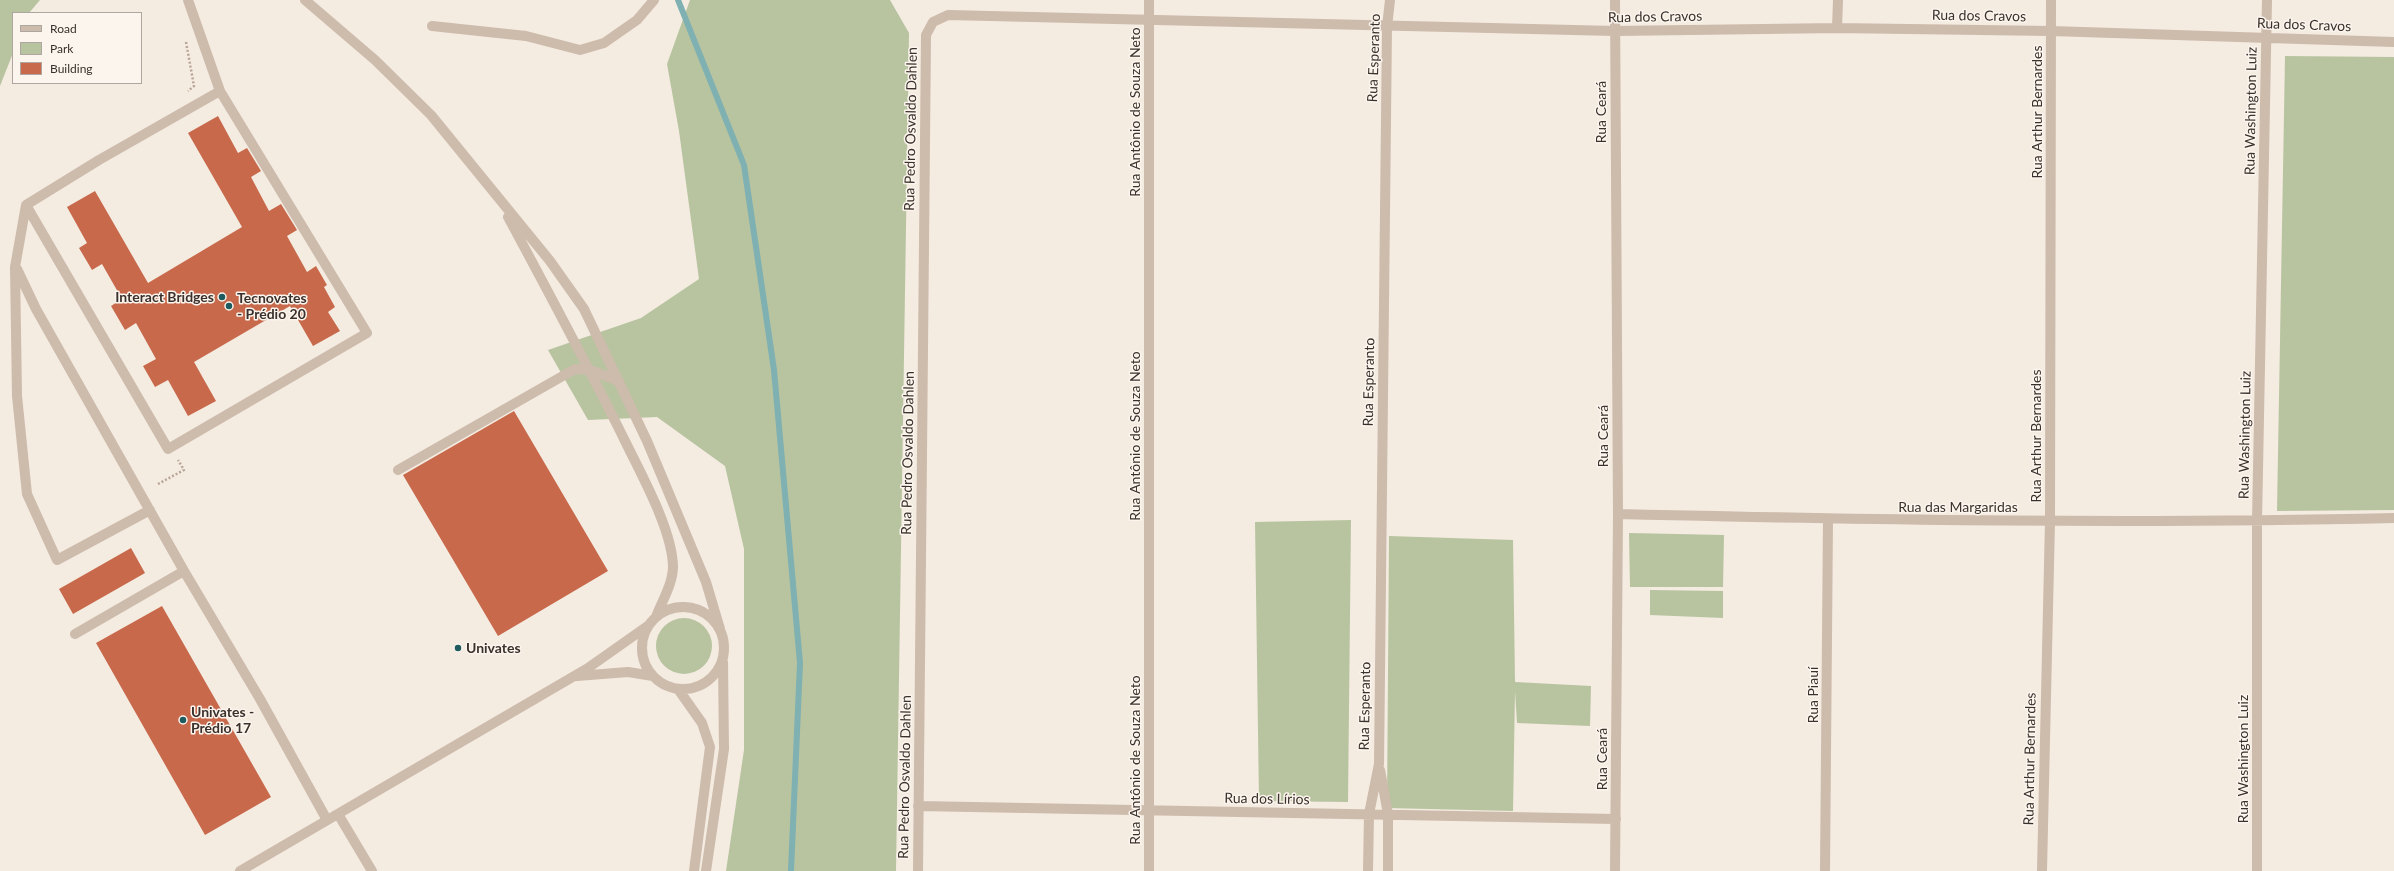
<!DOCTYPE html>
<html>
<head>
<meta charset="utf-8">
<style>
	body { margin:0 }
	#map { position:relative; width:2394px; height:871px; overflow:hidden; background:#f4ebe1; font-family:Lato,sans-serif }
	canvas { display:block }
	.legend { position:absolute; left:12px; top:12px; width:130px; height:72px; box-sizing:border-box; background:#fbf5ee; border:1px solid #aea6a0; margin:0; padding:5px 7px; list-style:none; font-size:12px; color:#3b302b }
	.legend li { display:flex; align-items:center; gap:8px; height:20px }
	.legend b { width:20px; border:1px solid #aea6a0 }
</style>
</head>
<body>
<div id="map">
<canvas width="2394" height="871"></canvas>
<ul class="legend">
<li><b style="height:5px;background:#cdbbac"></b>Road</li>
<li><b style="height:11px;background:#b8c4a0"></b>Park</li>
<li><b style="height:11px;background:#c8694b"></b>Building</li>
</ul>
</div>
<script>
const g = document.querySelector('canvas').getContext('2d');
g.lineJoin = 'round';
function fillPath(path, color) { g.fillStyle = color; g.fill(path, 'evenodd'); }
function stroke(path, color, width, dash) { g.strokeStyle = color; g.lineWidth = width; g.lineCap = dash ? 'butt' : 'round'; g.setLineDash(dash || []); g.stroke(path); }
function drawText(font, color, halo, rows, align = 'center') {
  g.font = font + ' Lato,sans-serif'; g.lineWidth = 3; g.setLineDash([]); g.textBaseline = 'middle'; g.strokeStyle = halo; g.fillStyle = color; for (const [text, x, y, turn = 0] of rows) {
    g.save(); g.translate(x, y); g.rotate((+turn || 0) * Math.PI / 180); g.textAlign = isNaN(turn) ? turn : align; if (halo) g.strokeText(text, 0, 0); g.fillText(text, 0, 0); g.restore();
  }
}
const green = new Path2D(`
	M 0,0 L 40,0 L 29,13 L 13,13 L 13,53 L 0,86 Z
	M 690,0 L 890,0 L 909,33 L 896,871 L 726,871 L 744,750 L 744,549 L 725,466 L 657,417 L 588,420 L 548,350 L 641,318 L 699,279 L 679,131 L 667,64 Z
	M 2285,56 L 2394,57 L 2394,510 L 2277,511 Z
	M 1351,520 L 1348,802 L 1259,801 L 1255,522 Z
	M 1629,533 L 1724,535 L 1723,587 L 1630,587 Z
	M 1389,536 L 1513,540 L 1515,682 L 1591,686 L 1590,726 L 1517,723 L 1515,691 L 1513,811 L 1387,808 Z
	M 1650,590 L 1723,591 L 1723,618 L 1650,615 Z
	M656 646a28 28 0 1 1 56 0a28 28 0 1 1-56 0Z`);
const stream = new Path2D(`
	M 678,0 L 744,165 L 774,370 L 800,663 L 791,871`);
const building = new Path2D(`
	M 218,116 L 238,153 L 247,148 L 261,171 L 251,177 L 269,211 L 281,204 L 297,230 L 287,236 L 307,272 L 316,266 L 327,285 L 324,287 L 335,307 L 328,312 L 340,331 L 313,346 L 290,306 L 194,362 L 216,401 L 188,416 L 168,380 L 155,387 L 143,366 L 156,359 L 136,323 L 125,330 L 111,306 L 122,299 L 102,264 L 92,270 L 79,248 L 87,243 L 67,207 L 95,191 L 148,283 L 242,227 L 188,133 Z
	M 514,411 L 608,571 L 498,636 L 403,475 Z
	M 131,548 L 145,573 L 73,614 L 59,589 Z
	M 162,606 L 271,797 L 205,835 L 96,643 Z`);
const path = new Path2D(`
	M 186,42 L 194,86 L 188,91
	M 158,484 L 184,470 L 178,460`);
const minor = new Path2D(`
	M 305,0 L 375,60 L 431,115 L 550,261 L 584,309 L 647,441 L 706,582 L 720,629
	M 1149,0 L 1149,871
	M 1615,0 L 1618,514 L 1615,871
	M 432,26 L 526,36 L 580,50 L 604,43 L 637,20 L 654,0
	M 1837,28 L 1838,0
	M 26,205 L 168,449 L 367,333 L 220,91 L 188,0
	M 508,217 C 549,293 589,368 627,445 C 643,478 672,530 673,566 C 673,584 662,601 656,617
	M 17,269 L 36,309 L 184,571 L 260,699 L 327,820
	M 398,470 L 575,369 L 590,370 L 619,381
	M 150,510 L 57,560 L 27,494 L 17,396 L 15,267 L 26,205 L 99,160 L 220,91
	M 1618,514 C 1876,520 2135,524 2394,518
	M642 648a41 41 0 1 1 82 0a41 41 0 1 1-82 0Z
	M 75,634 L 184,571
	M 577,676 L 628,672 L 653,676
	M 678,689 L 702,723 L 710,747 L 694,871
	M 1380,770 L 1388,814 L 1388,871
	M 918,806 C 1151,812 1384,814 1616,819
	M 338,814 L 372,871
	M 240,871 L 588,668 L 649,625
	M 706,871 L 724,749 L 723,662
	M 918,871 L 926,35 L 933,22 L 948,15 L 1615,31 L 1837,28 L 2051,31 L 2394,42
	M 1368,871 L 1369,814 L 1379,764 L 1387,27 L 1390,0
	M 1825,871 L 1828,519
	M 2042,871 L 2050,521 L 2051,0
	M 2257,871 L 2257,521 L 2267,0`);
const markers = [
	[222,297,4,"#1f5a5e"],
	[229,306,4,"#1f5a5e"],
	[458,648,4,"#1f5a5e"],
	[183,720,4,"#1f5a5e"]
];
const streetNames = [
	["Rua dos Cravos",1979,16,1],
	["Rua dos Cravos",1655,17,-1],
	["Rua dos Cravos",2304,25,2],
	["Rua Esperanto",1374,58,-88],
	["Rua Washington Luiz",2251,111,-89],
	["Rua Antônio de Souza Neto",1135,112,-90],
	["Rua Ceará",1601,112,-90],
	["Rua Arthur Bernardes",2037,112,-90],
	["Rua Pedro Osvaldo Dahlen",911,129,-89],
	["Rua Esperanto",1369,382,-89],
	["Rua Washington Luiz",2245,435,-89],
	["Rua Antônio de Souza Neto",1135,436,-90],
	["Rua Ceará",1603,436,-90],
	["Rua Arthur Bernardes",2036,436,-90],
	["Rua Pedro Osvaldo Dahlen",908,453,-89],
	["Rua das Margaridas",1958,507],
	["Rua Piauí",1813,695,-90],
	["Rua Esperanto",1365,706,-89],
	["Rua Ceará",1602,759,-90],
	["Rua Arthur Bernardes",2030,759,-89],
	["Rua Washington Luiz",2243,759,-90],
	["Rua Antônio de Souza Neto",1135,760,-90],
	["Rua Pedro Osvaldo Dahlen",905,777,-89],
	["Rua dos Lírios",1267,799,1]
];
const poiNames = [
	["Interact Bridges",214,297,"right"],
	["Tecnovates",237,298],
	["- Prédio 20",237,314],
	["Univates",466,648],
	["Univates -",191,712],
	["Prédio 17",191,728]
];
fillPath(green, '#b8c4a0');
stroke(stream, '#7fb0b2', 6);
fillPath(building, '#c8694b');
stroke(path, '#b9a596', 2.5, [2, 2]);
stroke(minor, '#cdbbac', 10);
for (const [x, y, r, color] of markers) { const dot = new Path2D(); dot.arc(x, y, r, 0, 2 * Math.PI); g.fillStyle = color; g.fill(dot); stroke(dot, '#fbf5ee', 1.5); }
drawText('14px', '#3b302b', '#fbf5ee', streetNames);
drawText('bold 14px', '#3b302b', '#fbf5ee', poiNames, 'left');
</script>
</body>
</html>
